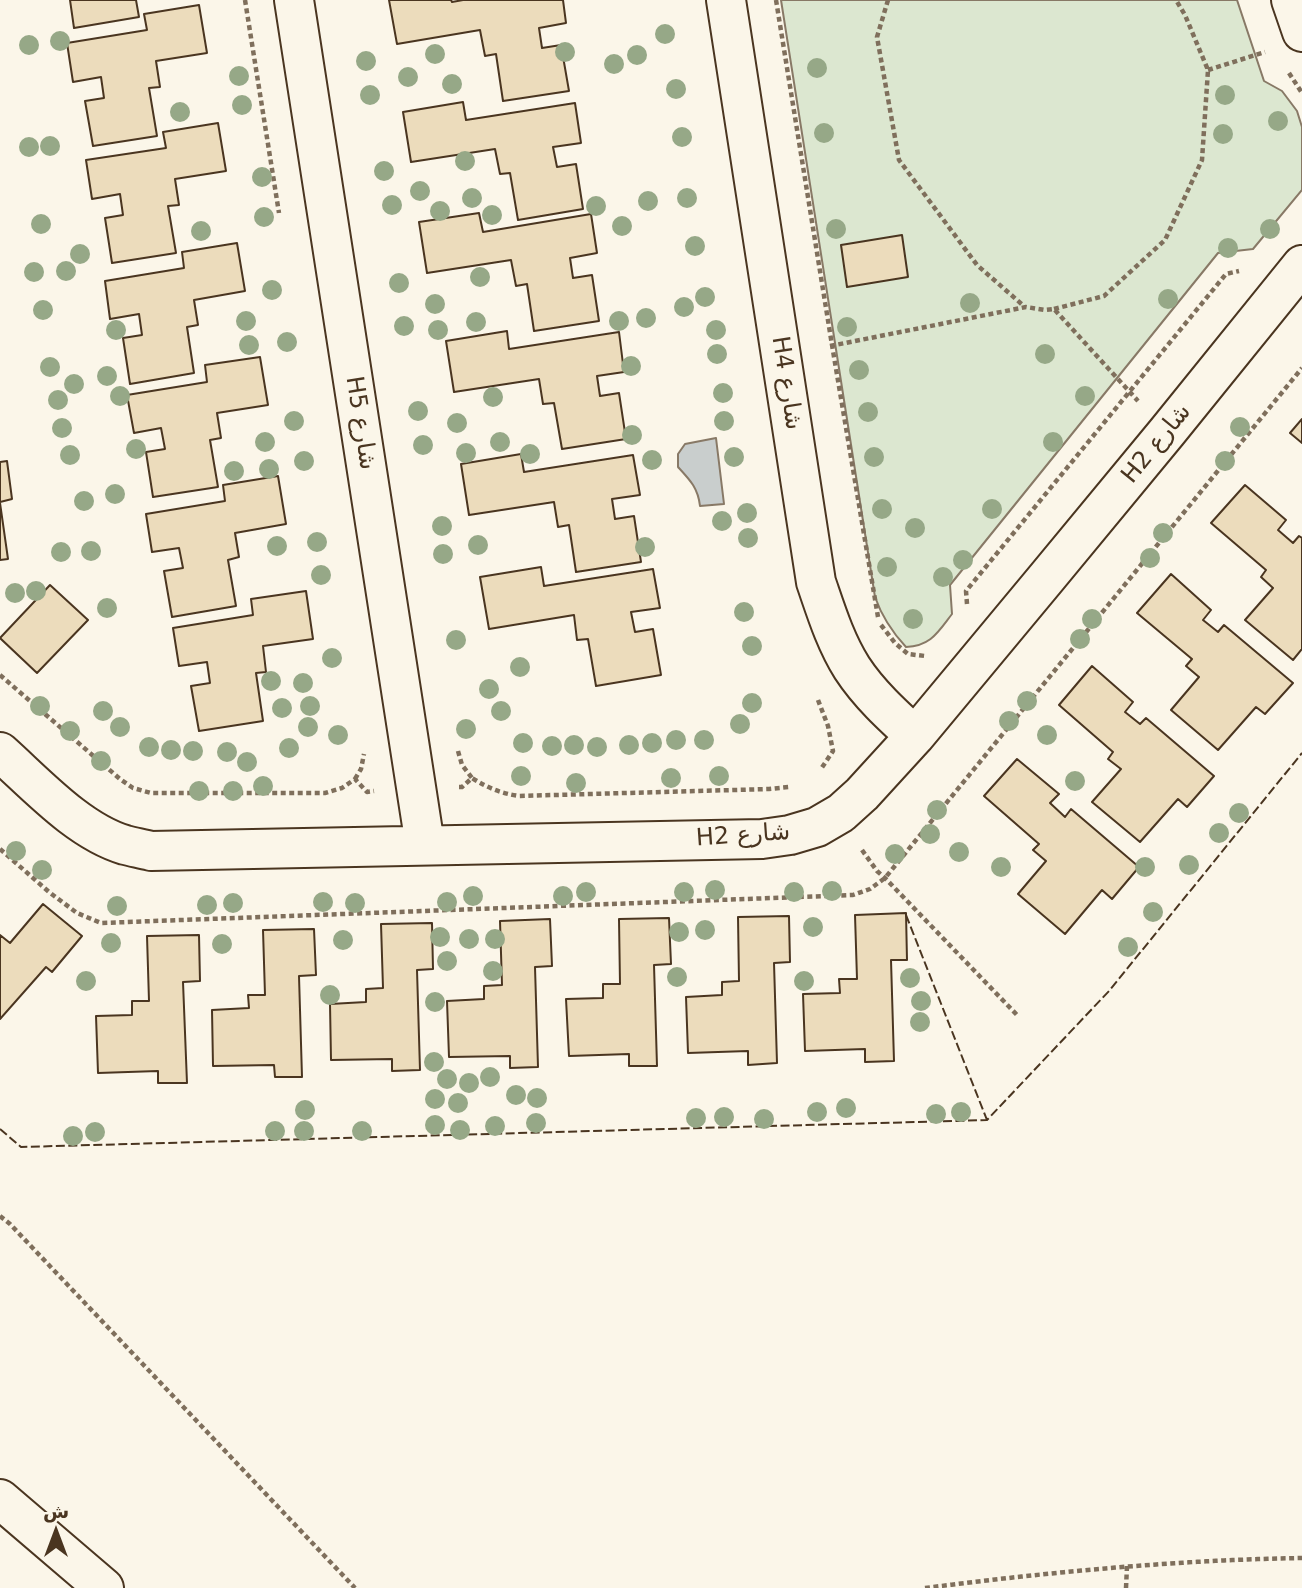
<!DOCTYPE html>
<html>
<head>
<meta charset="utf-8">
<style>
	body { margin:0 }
	#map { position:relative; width:1302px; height:1588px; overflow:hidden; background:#fbf6e9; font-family:"DejaVu Sans","Noto Sans Arabic",sans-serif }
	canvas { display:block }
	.north { position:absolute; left:21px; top:1497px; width:70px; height:70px; -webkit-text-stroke:5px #fbf6e9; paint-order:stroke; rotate:0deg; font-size:19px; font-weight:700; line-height:28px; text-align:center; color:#4a3520 }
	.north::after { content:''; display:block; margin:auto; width:24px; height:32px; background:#4a3520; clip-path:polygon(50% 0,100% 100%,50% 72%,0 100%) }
</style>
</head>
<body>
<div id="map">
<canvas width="1302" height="1588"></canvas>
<div class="north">ش</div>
</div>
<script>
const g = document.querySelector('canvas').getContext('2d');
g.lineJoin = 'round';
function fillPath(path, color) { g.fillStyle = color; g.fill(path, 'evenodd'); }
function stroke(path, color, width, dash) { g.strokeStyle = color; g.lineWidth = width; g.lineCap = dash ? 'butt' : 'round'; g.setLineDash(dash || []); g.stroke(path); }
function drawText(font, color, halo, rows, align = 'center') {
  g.font = font + ' "DejaVu Sans","Noto Sans Arabic",sans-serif'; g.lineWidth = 5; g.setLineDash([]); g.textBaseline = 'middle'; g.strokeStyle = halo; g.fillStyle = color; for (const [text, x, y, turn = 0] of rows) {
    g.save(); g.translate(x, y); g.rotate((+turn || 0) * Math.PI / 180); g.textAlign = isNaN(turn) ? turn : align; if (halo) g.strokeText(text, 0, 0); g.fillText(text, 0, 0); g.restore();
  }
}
const green = new Path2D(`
	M 781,0 L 1237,0 L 1264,81 L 1282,91 L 1297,111 L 1302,127 L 1302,190 L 1253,249 L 1218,253 L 950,585 L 952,614 C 938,632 931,646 906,647 C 892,632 882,617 875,597 Z`);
const water = new Path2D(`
	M 716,438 L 724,504 L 700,506 C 698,488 690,480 678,467 L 678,454 L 685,444 Z`);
const building = new Path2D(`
	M 70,0 L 136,0 L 139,17 L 74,28 Z
	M 389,0 L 451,0 L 452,2 L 463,0 L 563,0 L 566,23 L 539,28 L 542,48 L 561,45 L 569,91 L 503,101 L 496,54 L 485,56 L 480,30 L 397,44 Z
	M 199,5 L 207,53 L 156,61 L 160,87 L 149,88 L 157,136 L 93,146 L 85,101 L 104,98 L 101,77 L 73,82 L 67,43 L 147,30 L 144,14 Z
	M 463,102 L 466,120 L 575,103 L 581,143 L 553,147 L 557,167 L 576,164 L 583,209 L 518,220 L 510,173 L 500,174 L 495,149 L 411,162 L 403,112 Z
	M 218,123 L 226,171 L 175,179 L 179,205 L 168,206 L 176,253 L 112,263 L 105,218 L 123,215 L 120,194 L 92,199 L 86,160 L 166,148 L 163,132 Z
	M 479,213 L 483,232 L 591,214 L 597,253 L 570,258 L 573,278 L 592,275 L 599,321 L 534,331 L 527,284 L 516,286 L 511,260 L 427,273 L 419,222 Z
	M 902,235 L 908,277 L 847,287 L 841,245 Z
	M 237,243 L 245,291 L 194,300 L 198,325 L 187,327 L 194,373 L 130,384 L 123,338 L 142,335 L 139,314 L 110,319 L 105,281 L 184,268 L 182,252 Z
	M 507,331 L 509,349 L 619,332 L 624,372 L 597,376 L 600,396 L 619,393 L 626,439 L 562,449 L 554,403 L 543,404 L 539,379 L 454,392 L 446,341 Z
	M 260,357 L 268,405 L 217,413 L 221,438 L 210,440 L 218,487 L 153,497 L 146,452 L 165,449 L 161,428 L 134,433 L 127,395 L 207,382 L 205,365 Z
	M 1302,419 L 1302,443 L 1290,433 Z
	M 521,454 L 524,472 L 633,455 L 640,495 L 612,499 L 615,519 L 634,516 L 641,562 L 576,572 L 569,525 L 558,527 L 554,502 L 469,515 L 461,464 Z
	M 7,461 L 12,499 L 0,502 L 0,462 Z
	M 278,476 L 286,524 L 235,533 L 239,557 L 228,560 L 236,606 L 172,617 L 164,571 L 183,568 L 179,548 L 152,552 L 146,514 L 225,501 L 223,485 Z
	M 1245,485 L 1286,520 L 1278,530 L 1293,543 L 1299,536 L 1302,538 L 1302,649 L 1293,660 L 1245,620 L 1273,588 L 1261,577 L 1266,570 L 1211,523 Z
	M 0,503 L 8,559 L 0,560 Z
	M 541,567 L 544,586 L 653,569 L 660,608 L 631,612 L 635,632 L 653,629 L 661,675 L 596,686 L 588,639 L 577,640 L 574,615 L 489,629 L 480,577 Z
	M 1171,574 L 1211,610 L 1203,620 L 1218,632 L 1224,625 L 1293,683 L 1265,714 L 1256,707 L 1218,750 L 1171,710 L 1199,677 L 1186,666 L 1192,659 L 1137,613 Z
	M 50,585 L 88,620 L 37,673 L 0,638 Z
	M 306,591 L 313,639 L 263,646 L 266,672 L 256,673 L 263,721 L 199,731 L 191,686 L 210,683 L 207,662 L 179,666 L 173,628 L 253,615 L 251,599 Z
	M 1092,666 L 1133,702 L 1125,712 L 1140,724 L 1146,718 L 1214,776 L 1187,807 L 1178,799 L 1140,842 L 1092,802 L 1121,769 L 1108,759 L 1113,752 L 1059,705 Z
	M 1017,759 L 1059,794 L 1050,803 L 1065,817 L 1071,809 L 1139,867 L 1112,899 L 1102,890 L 1065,934 L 1018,894 L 1046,861 L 1033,850 L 1039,844 L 984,796 Z
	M 43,904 L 82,936 L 52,972 L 46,967 L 0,1019 L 0,935 L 10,943 Z
	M 906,913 L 907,960 L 891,960 L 894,1061 L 865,1062 L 865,1049 L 805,1051 L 803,994 L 840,993 L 839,979 L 857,979 L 855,915 Z
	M 789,916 L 790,962 L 774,963 L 777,1063 L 748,1065 L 748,1051 L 688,1053 L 686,997 L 722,995 L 722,982 L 739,981 L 738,917 Z
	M 669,918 L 671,964 L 654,965 L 657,1066 L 629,1066 L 629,1054 L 569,1056 L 566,999 L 603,998 L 603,984 L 620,984 L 619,919 Z
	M 550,919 L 552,966 L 535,967 L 538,1067 L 510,1068 L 510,1056 L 449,1057 L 447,1001 L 484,999 L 484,986 L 502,985 L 500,921 Z
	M 432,923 L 433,969 L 417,970 L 420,1070 L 392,1071 L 392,1059 L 331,1060 L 330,1004 L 366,1002 L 366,989 L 383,988 L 381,924 Z
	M 314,929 L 316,975 L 299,976 L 302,1077 L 275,1077 L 274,1065 L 213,1066 L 212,1010 L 249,1008 L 248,995 L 265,995 L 263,930 Z
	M 199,935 L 200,981 L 183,982 L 187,1083 L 158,1083 L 158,1071 L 98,1073 L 96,1016 L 132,1015 L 132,1001 L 149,1001 L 147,936 Z`);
const path = new Path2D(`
	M 245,0 L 279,213
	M 776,0 L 832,345 L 878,617
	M 888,0 L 877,37 L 899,160 L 977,265 L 1025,307
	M 1208,70 L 1265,52
	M 1289,73 L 1302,93
	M 1054,309 L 1104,296 L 1165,240 L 1202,160 L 1208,70 L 1185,15 L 1176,0
	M 830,346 L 1026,307 L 1045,310 L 1054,309 L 1138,401
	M 967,604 L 966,591 L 1226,274 L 1239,271
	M 881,625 L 895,643 L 908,654 L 925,656
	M 0,675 L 120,779 L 133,788 L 151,793 L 325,793 L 342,788 L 355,779 L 367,792 L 374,791
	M 818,700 L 828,726 L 833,751 L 821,769
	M 458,751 L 462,765 L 472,778
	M 355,779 L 361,769 L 364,754
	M 459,787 L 462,787 L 472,778 C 488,788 500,793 519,796 L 769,789 L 789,787
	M 0,849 L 49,892 L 77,913 L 101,923 L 853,895 L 870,889 L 885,878 L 1302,368
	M 862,850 L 877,871 L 885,878 L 1018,1016
	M 0,1216 L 10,1224 L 355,1588
	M 925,1588 C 1050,1572 1176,1560 1302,1558
	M 1126,1588 L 1127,1566`);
const minor = new Path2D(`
	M 294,0 L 425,845
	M 726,0 L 816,582 C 826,611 835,641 852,668 C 869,694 892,715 915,736
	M 1291,0 L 1302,32
	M 0,752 C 36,784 78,831 125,845 C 133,847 143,849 151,851 L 762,839 L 790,835 L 817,827 L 841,813 L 862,794 L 915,736 L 1048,576 L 1167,432 L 1302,265`);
const major = new Path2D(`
	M 0,1499 L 104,1588`);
const fence = new Path2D(`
	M 906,915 L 987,1120
	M 0,1129 L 21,1147 L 987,1120 L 1109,991 L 1302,753`);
const trees = [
	[665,34],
	[60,41],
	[29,45],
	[565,52],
	[435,54],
	[637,55],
	[366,61],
	[614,64],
	[817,68],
	[239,76],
	[408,77],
	[452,84],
	[676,89],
	[370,95],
	[1225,95],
	[242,105],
	[180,112],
	[1278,121],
	[824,133],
	[1223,134],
	[682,137],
	[50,146],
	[29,147],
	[465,161],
	[384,171],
	[262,177],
	[420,191],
	[472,198],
	[687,198],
	[648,201],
	[392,205],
	[596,206],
	[440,211],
	[492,215],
	[264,217],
	[41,224],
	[622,226],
	[836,229],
	[1270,229],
	[201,231],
	[695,246],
	[1228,248],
	[80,254],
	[66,271],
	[34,272],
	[480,277],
	[399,283],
	[272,290],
	[705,297],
	[1168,299],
	[970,303],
	[435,304],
	[684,307],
	[43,310],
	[646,318],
	[246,321],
	[619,321],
	[476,322],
	[404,326],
	[847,327],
	[116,330],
	[438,330],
	[716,330],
	[287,342],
	[249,345],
	[717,354],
	[1045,354],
	[631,366],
	[50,367],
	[859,370],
	[107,376],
	[74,384],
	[723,393],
	[120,396],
	[1085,396],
	[493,397],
	[58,400],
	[418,411],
	[868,412],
	[294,421],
	[724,421],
	[457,423],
	[1240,427],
	[62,428],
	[632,435],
	[265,442],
	[500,442],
	[1053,442],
	[423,445],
	[136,449],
	[466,453],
	[530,454],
	[70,455],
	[734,457],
	[874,457],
	[652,460],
	[304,461],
	[1225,461],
	[269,469],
	[234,471],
	[115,494],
	[84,501],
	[882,509],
	[992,509],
	[747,513],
	[722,521],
	[442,526],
	[915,528],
	[1163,533],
	[748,538],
	[317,542],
	[478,545],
	[277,546],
	[645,547],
	[91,551],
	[61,552],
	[443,554],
	[1150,558],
	[963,560],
	[887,567],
	[321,575],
	[943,577],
	[36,591],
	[15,593],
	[107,608],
	[744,612],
	[913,619],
	[1092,619],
	[1080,639],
	[456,640],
	[752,646],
	[332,658],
	[520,667],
	[271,681],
	[303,683],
	[489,689],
	[1027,701],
	[752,703],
	[40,706],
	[310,706],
	[282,708],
	[103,711],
	[501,711],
	[1009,721],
	[740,724],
	[120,727],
	[308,727],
	[466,729],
	[70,731],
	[338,735],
	[1047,735],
	[676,740],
	[704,740],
	[523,743],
	[652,743],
	[574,745],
	[629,745],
	[552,746],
	[149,747],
	[597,747],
	[289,748],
	[171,750],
	[193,751],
	[227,752],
	[101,761],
	[247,762],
	[521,776],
	[719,776],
	[671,778],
	[1075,781],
	[576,783],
	[263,786],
	[199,791],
	[233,791],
	[937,810],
	[1239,813],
	[1219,833],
	[930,834],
	[16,851],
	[959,852],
	[895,854],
	[1189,865],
	[1001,867],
	[1145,867],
	[42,870],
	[715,890],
	[832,891],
	[586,892],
	[684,892],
	[794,892],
	[473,896],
	[563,896],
	[323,902],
	[447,902],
	[233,903],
	[355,903],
	[207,905],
	[117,906],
	[1153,912],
	[813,927],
	[705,930],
	[679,932],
	[440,937],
	[469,939],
	[495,939],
	[343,940],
	[111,943],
	[222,944],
	[1128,947],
	[447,961],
	[493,971],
	[677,977],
	[910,978],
	[86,981],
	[804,981],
	[330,995],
	[921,1001],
	[435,1002],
	[920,1022],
	[434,1062],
	[490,1077],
	[447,1079],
	[469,1083],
	[516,1095],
	[537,1098],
	[435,1099],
	[458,1103],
	[846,1108],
	[305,1110],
	[817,1112],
	[961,1112],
	[936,1114],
	[724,1117],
	[696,1118],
	[764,1119],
	[536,1123],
	[435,1125],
	[495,1126],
	[460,1130],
	[275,1131],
	[304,1131],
	[362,1131],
	[95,1132],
	[73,1136]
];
const streetNames = [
	["H4 شارع",786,383,81],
	["H5 شارع",360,423,81],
	["H2 شارع",1157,444,-51],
	["H2 شارع",743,836,-4]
];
fillPath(green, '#dce7d0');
stroke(green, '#887966', 2);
fillPath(water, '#c9cecd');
stroke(water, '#887966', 2);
fillPath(building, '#ecdcbc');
stroke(building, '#4a3520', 2);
stroke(minor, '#4a3520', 42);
stroke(major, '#4a3520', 42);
stroke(path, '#7f6f5c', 4.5, [5, 3.5]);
stroke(minor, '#fbf6e9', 38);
stroke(major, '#fbf6e9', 38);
stroke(fence, '#4a3520', 2, [9, 3.5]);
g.fillStyle = '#96a887';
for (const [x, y] of trees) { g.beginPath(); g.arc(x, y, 10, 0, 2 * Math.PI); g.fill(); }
drawText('24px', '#4a3520', '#fbf6e9', streetNames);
</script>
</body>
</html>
